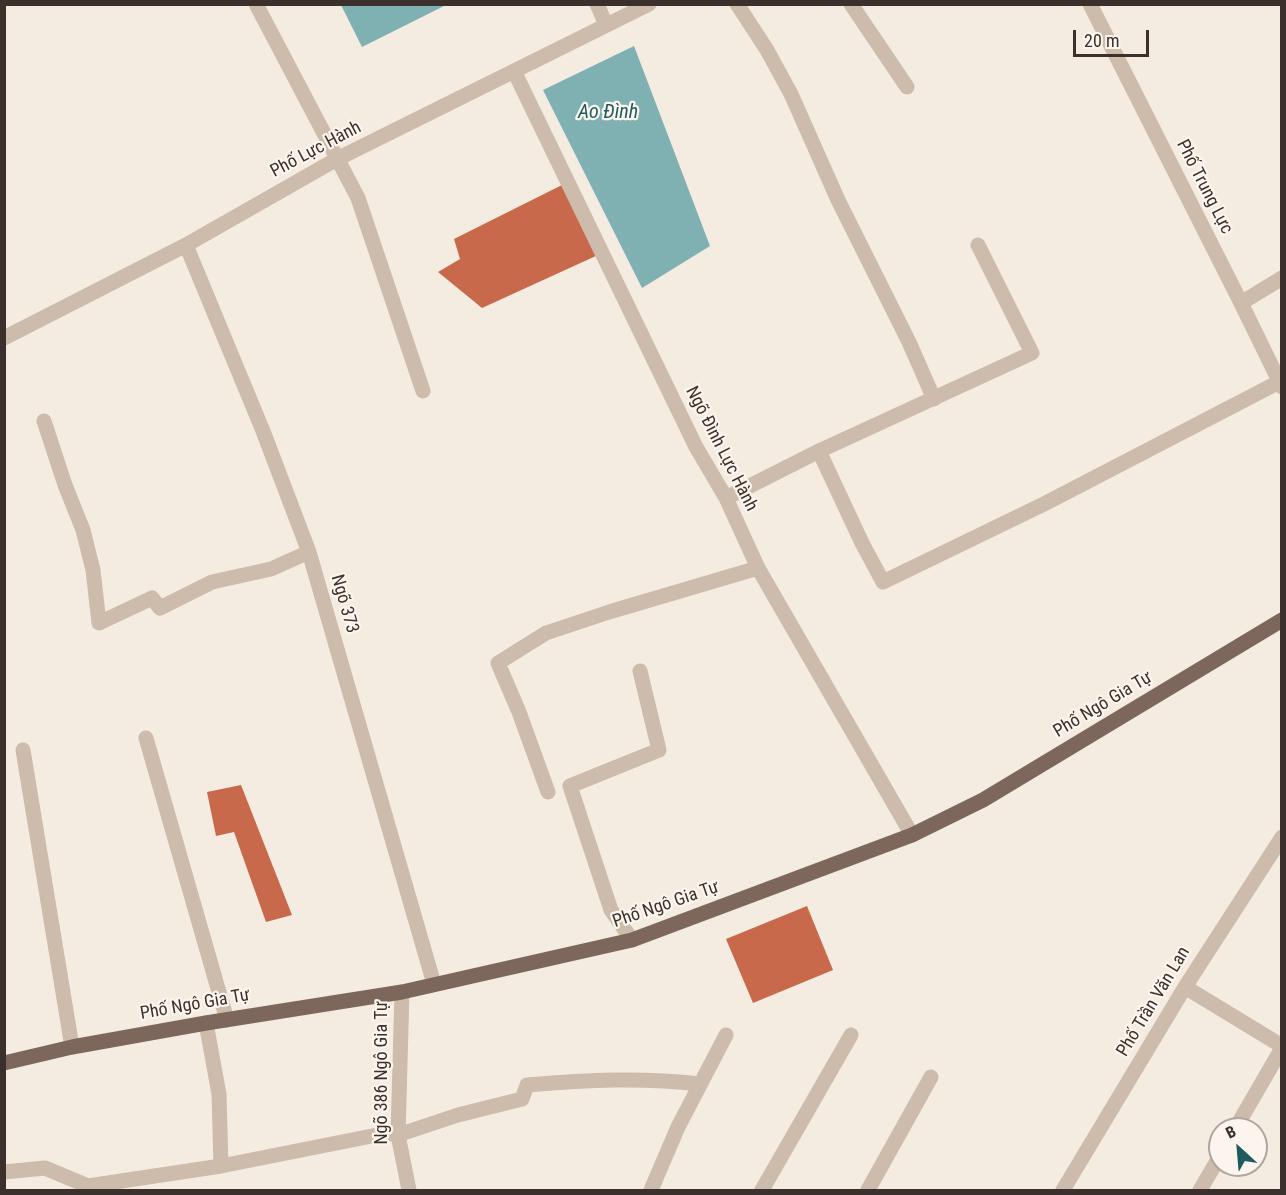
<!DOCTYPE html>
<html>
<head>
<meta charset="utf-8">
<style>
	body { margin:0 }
	#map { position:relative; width:1286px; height:1195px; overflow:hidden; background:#f4ebe1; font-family:"Roboto Condensed",sans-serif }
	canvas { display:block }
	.frame { position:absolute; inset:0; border:6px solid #3b302b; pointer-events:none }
	.north { position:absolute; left:1208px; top:1117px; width:60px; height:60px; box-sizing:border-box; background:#fbf5ee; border:2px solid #aea6a0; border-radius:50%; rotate:334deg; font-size:16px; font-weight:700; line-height:24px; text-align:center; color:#3b302b }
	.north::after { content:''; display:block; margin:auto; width:21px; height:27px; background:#1f5a5e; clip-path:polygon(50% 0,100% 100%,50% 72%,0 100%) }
	.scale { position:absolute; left:1073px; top:30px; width:76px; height:27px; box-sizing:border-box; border:3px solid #3b302b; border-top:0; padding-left:8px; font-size:18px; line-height:21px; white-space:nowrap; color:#3b302b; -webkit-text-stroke:4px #fbf5ee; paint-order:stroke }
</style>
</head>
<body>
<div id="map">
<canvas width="1286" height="1195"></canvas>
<div class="frame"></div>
<div class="north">B</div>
<div class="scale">20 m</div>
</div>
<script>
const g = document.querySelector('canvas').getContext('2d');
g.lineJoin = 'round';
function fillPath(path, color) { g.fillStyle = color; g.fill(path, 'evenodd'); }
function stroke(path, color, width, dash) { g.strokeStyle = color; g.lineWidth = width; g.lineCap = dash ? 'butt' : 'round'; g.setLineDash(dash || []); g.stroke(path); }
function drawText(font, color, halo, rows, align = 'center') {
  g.font = font + ' "Roboto Condensed",sans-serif'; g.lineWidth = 4.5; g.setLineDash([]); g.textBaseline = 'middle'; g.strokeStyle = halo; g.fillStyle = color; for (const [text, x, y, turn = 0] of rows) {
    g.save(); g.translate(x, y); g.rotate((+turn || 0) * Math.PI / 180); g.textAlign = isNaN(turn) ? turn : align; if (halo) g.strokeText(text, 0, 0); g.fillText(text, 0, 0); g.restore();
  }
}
const water = new Path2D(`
	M 341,5 L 446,5 L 362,47 Z
	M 634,46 L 710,246 L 642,288 L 543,90 Z`);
const building = new Path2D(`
	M 562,185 L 598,255 L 482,308 L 438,272 L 460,259 L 454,239 Z
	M 241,785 L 292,915 L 266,922 L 234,832 L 216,836 L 207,792 Z
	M 807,906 L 833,970 L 753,1003 L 726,939 Z`);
const minor = new Path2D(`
	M 256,4 L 358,198 L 423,391
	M 597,4 L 606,25
	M 737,4 L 767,50 L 791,94 L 838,200 L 909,342 L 934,399
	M 851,4 L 907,87
	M 1090,4 L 1241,303 L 1282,387
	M 514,71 L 696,447 L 726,498 L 758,568 L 912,835
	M 186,245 L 263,431 L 309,552 L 434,984
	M 1241,303 L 1282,278
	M 4,338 L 186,245 L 337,159 L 649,4
	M 44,421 L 65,485 L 83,530 L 93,570 L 99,623 L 152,598 L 160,608 L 212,582 L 271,569 L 309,552
	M 819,451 L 862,543 L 883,582 L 1044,504 L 1279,382
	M 726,498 L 819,451 L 1032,353 L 978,245
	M 146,738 L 227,1020
	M 23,750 L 72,1047
	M 548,792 L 519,712 L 498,663 L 546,633 L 609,612 L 758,568
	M 632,940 L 611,910 L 570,786 L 659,750 L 640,671
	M 1185,987 L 1282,1046
	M 402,992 L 398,1135 L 409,1190
	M 206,1023 L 219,1094 L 221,1166
	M 1235,1129 L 1282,1048
	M 4,1172 L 45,1168 L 88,1186 L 221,1166 L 387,1133 L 398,1135 L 458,1115 L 522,1099 L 527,1085 C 587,1080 640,1077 700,1084
	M 651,1190 L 678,1127 L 726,1035
	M 762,1190 L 851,1035
	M 868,1190 L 931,1077
	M 1063,1190 L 1185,987 L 1282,837
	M 1200,1190 L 1220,1156`);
const major = new Path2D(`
	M 4,1063 L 72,1047 L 206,1023 L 402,992 L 632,940 L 912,835 L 983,800 L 1282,620`);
const streetNames = [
	["Phố Lực Hành",316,150,-28],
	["Phố Trung Lực",1204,187,63],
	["Ngõ Đình Lực Hành",721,449,63],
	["Ngõ 373",344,604,74],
	["Phố Ngô Gia Tự",1103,705,-31],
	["Phố Ngô Gia Tự",666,905,-19],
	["Phố Trần Văn Lan",1154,1002,-59],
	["Phố Ngô Gia Tự",195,1005,-10],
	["Ngõ 386 Ngô Gia Tự",382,1073,-90]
];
const waterNames = [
	["Ao Đình",608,113]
];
fillPath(water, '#7fb0b2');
fillPath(building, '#c8694b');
stroke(minor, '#cdbbac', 15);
stroke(major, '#7d675c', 15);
drawText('18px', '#3b302b', '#fbf5ee', streetNames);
drawText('italic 20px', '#1f5a5e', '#fbf5ee', waterNames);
</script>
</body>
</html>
